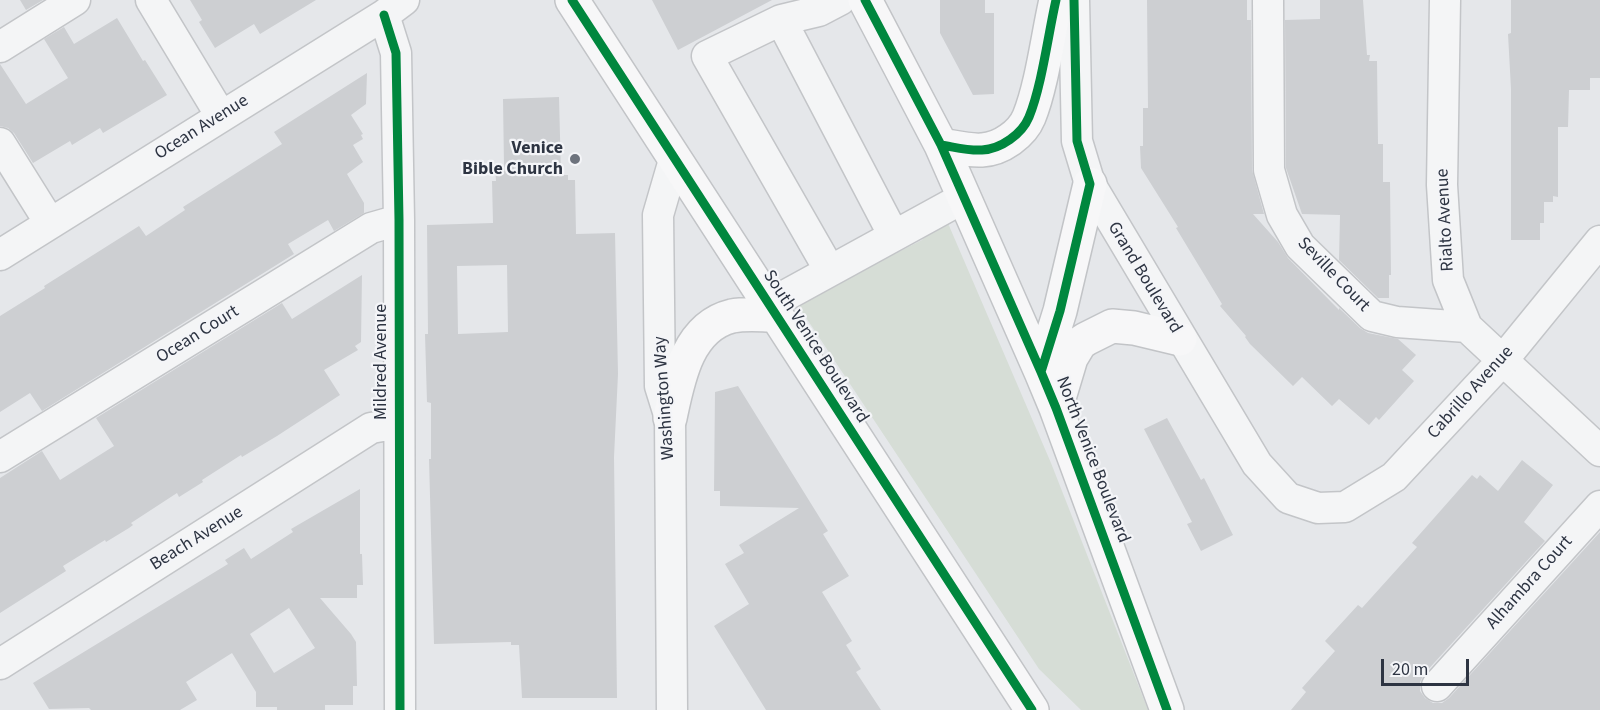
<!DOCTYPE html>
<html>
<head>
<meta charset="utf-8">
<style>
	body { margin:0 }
	#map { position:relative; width:1600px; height:710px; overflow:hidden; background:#e5e7ea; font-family:"Source Sans 3",sans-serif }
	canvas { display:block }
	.scale { position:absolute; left:1381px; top:659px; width:88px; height:27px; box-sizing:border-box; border:3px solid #2d3442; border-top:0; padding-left:8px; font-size:18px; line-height:21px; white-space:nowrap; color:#2d3442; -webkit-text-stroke:4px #f4f5f8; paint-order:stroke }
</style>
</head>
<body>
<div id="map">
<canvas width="1600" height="710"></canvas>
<div class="scale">20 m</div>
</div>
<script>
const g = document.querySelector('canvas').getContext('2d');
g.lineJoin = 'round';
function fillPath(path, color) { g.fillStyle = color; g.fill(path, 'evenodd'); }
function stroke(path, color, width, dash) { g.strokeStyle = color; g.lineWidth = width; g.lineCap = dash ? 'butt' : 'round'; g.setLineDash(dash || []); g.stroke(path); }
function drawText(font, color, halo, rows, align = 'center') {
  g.font = font + ' "Source Sans 3",sans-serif'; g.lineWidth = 4.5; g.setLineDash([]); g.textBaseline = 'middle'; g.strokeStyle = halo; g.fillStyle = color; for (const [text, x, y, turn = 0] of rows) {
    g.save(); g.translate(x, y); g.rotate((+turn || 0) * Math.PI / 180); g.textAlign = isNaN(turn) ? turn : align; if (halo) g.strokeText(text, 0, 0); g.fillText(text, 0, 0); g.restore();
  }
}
const green = new Path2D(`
	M 941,220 L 947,221 L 1051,463 L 1148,710 L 1081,710 L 1039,669 L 797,304 L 922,240 Z`);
const building = new Path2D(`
	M 20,0 L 43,0 L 26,10 Z
	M 190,0 L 316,0 L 260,34 L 254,24 L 215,48 L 199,22 L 202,20 Z
	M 652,0 L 772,0 L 678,50 Z
	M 940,0 L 985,0 L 985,13 L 994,13 L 994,94 L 973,95 L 940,33 Z
	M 1147,0 L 1247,0 L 1247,20 L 1251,20 L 1252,170 L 1264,214 L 1253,214 L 1278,242 L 1288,258 L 1339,310 L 1339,308 L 1360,328 L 1368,333 L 1398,339 L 1416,355 L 1402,370 L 1414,381 L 1379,420 L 1376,417 L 1369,425 L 1339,399 L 1332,406 L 1302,377 L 1293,386 L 1250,344 L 1245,337 L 1246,336 L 1220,306 L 1222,304 L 1176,228 L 1178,227 L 1141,168 L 1140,146 L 1143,146 L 1143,108 L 1148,108 Z
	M 1320,0 L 1363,0 L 1367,55 L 1370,55 L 1369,61 L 1377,61 L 1378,144 L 1383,144 L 1383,182 L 1390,182 L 1391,275 L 1389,275 L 1389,298 L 1378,298 L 1339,260 L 1340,215 L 1302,214 L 1286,168 L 1285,20 L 1320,19 Z
	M 1511,0 L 1600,0 L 1600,78 L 1590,78 L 1590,90 L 1569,90 L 1568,127 L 1558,127 L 1558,197 L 1553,196 L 1553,202 L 1544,202 L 1544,223 L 1540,223 L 1540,240 L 1511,240 L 1511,89 L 1508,34 L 1511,33 Z
	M 117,18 L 143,61 L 145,60 L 167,95 L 103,133 L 100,128 L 72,145 L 70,141 L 33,163 L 14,133 L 8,128 L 0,126 L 0,64 L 26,104 L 68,78 L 44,39 L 64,27 L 74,44 Z
	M 367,73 L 366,104 L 351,115 L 363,134 L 361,135 L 363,139 L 353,145 L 363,162 L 347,174 L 364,203 L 364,213 L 334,231 L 328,220 L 288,244 L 294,254 L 42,411 L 30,393 L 0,412 L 0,316 L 45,288 L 44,286 L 139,226 L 146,236 L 185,210 L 183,207 L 282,144 L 274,132 Z
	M 559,97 L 561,175 L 568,175 L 568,180 L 575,180 L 576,234 L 615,233 L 618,374 L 614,457 L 617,698 L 522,698 L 519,645 L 511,645 L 511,642 L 434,644 L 429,459 L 431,459 L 431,403 L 427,402 L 425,334 L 428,334 L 427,225 L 493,223 L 492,181 L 496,181 L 495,166 L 504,166 L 503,99 ZM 507,265 L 508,332 L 458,334 L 457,266 Z
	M 362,275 L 361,342 L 355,346 L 358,350 L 324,370 L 340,395 L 277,436 L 242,457 L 241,455 L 202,480 L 203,482 L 179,497 L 177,493 L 131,523 L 133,525 L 129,528 L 106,542 L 105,540 L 63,566 L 66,571 L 0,613 L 0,478 L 42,451 L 60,480 L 114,446 L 96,418 L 282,303 L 292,319 Z
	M 738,386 L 828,531 L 823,534 L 849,576 L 822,592 L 852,641 L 846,645 L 861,669 L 856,672 L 881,710 L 766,710 L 714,626 L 749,604 L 725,564 L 744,553 L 739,545 L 799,508 L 720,506 L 720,491 L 714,491 L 715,392 Z
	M 1167,418 L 1201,480 L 1204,478 L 1233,535 L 1201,551 L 1187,524 L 1192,522 L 1144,429 Z
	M 1522,460 L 1553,485 L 1524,522 L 1545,541 L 1424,674 L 1420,682 L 1420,691 L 1425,698 L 1433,703 L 1442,703 L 1449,698 L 1600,532 L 1600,710 L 1291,710 L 1306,692 L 1302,688 L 1335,651 L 1325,641 L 1358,605 L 1362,608 L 1417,547 L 1412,543 L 1472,475 L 1477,479 L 1480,475 L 1498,491 Z
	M 360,489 L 360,554 L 362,554 L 363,585 L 357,585 L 357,598 L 320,598 L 351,634 L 356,642 L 357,686 L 353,686 L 353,705 L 325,705 L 325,710 L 277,710 L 277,707 L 256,707 L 256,692 L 232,653 L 186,682 L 197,700 L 180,710 L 91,710 L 89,708 L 49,709 L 33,683 L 228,564 L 225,560 L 244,548 L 251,559 L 293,532 L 291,529 ZM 289,608 L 315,648 L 274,673 L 250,634 Z`);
const minor = new Path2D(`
	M 151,0 L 221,116
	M 1074,0 L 1077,141 L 1090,184 L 1257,464 L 1288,498 L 1318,508 L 1345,507 L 1394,477 L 1502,361 L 1600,241
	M 1268,0 L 1269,170 L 1282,215 L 1300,246 L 1372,316 L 1397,322 L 1467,327
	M 1445,0 L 1442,185 L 1448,280 L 1467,327 L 1600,451
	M 384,15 L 396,53 L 399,220 L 400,710
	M 781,20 L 819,11 L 840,0
	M 0,47 L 75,0
	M 0,143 L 50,223
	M 0,255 L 384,15 L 404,0
	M 830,271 L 707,56 L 781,20 L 894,236
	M 768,305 L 965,197
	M 0,457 L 371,228 L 399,220
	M 0,664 L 371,428 L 399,423
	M 1437,686 L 1600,506
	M 672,710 L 670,418 L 660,386 L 658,215 L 674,160`);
const major = new Path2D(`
	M 572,0 L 1032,710
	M 865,0 L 941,145 L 1041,372 L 1056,408 L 1167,710
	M 941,145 C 954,147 969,151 982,150 C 1001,149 1022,134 1029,117 C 1042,85 1048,35 1056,0
	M 1041,372 L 1060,311 L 1090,184
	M 1056,408 L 1071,358 L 1080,343 L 1086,339 L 1112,326 L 1134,328 L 1180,339
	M 670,418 C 678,380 687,327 732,316 C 746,313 761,315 775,315`);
const cycleway = new Path2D(`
	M 572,0 L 1032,710
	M 865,0 L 941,145 L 1041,372 L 1056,408 L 1167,710
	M 384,15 L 396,53 L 399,220 L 400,710
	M 941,145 C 954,147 969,151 982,150 C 1001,149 1022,134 1029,117 C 1042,85 1048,35 1056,0
	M 1041,372 L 1060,311 L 1090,184 L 1077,141 L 1074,0`);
const markers = [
	[575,159,6,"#6d737d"]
];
const streetNames = [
	["Ocean Avenue",202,128,-32],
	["Rialto Avenue",1446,220,-93],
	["Seville Court",1333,275,46],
	["Grand Boulevard",1144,278,59],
	["Ocean Court",198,335,-32],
	["South Venice Boulevard",815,347,57],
	["Mildred Avenue",382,362,-90],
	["Cabrillo Avenue",1471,393,-48],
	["Washington Way",665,398,-94],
	["North Venice Boulevard",1092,460,69],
	["Beach Avenue",197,539,-32],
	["Alhambra Court",1530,583,-48]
];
const poiNames = [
	["Venice",563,149],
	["Bible Church",563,170]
];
fillPath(green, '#d6ddd6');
fillPath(building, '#cdcfd2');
stroke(minor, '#c3c5c8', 33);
stroke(major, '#c2c4c7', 36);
stroke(minor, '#f4f5f6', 30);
stroke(major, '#f7f7f8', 33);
stroke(cycleway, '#00873e', 9);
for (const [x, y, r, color] of markers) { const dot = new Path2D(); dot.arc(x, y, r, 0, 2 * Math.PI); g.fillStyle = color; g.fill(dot); stroke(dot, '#f4f5f8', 2); }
drawText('18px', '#2d3442', '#f4f5f8', streetNames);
drawText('bold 18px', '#2d3442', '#f4f5f8', poiNames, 'right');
</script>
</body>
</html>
